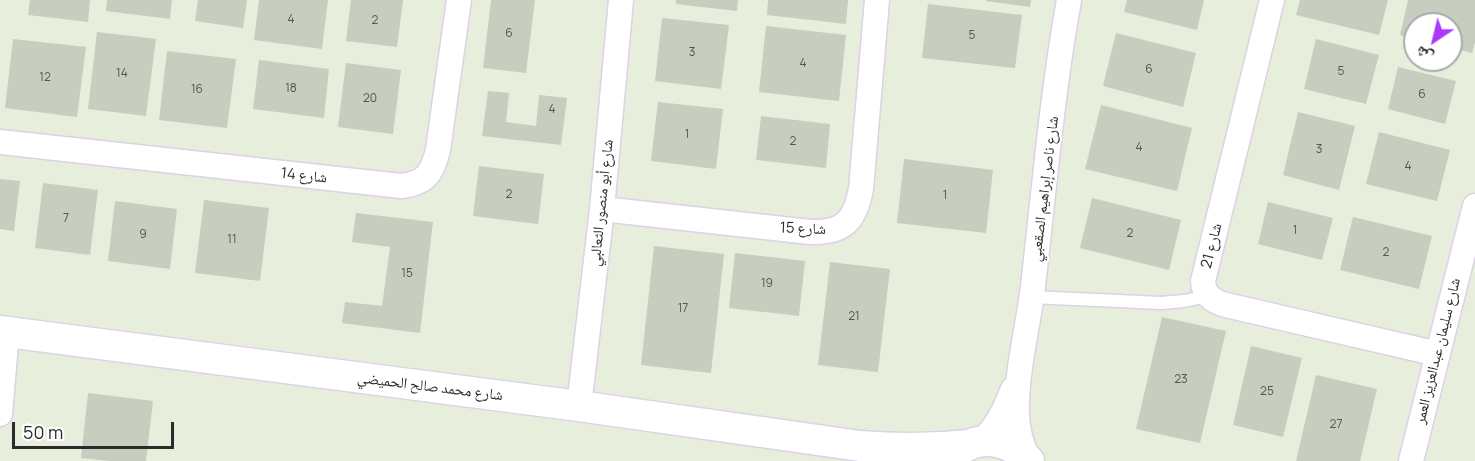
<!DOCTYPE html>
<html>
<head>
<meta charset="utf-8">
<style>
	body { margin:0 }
	#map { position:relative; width:1475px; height:461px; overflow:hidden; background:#e8eedc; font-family:Manrope,"Noto Naskh Arabic",sans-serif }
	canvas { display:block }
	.north { position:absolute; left:1403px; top:12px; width:60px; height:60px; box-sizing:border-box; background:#fff; border:2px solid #aaa; border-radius:50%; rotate:215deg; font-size:16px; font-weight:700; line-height:24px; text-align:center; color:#2b2b2b }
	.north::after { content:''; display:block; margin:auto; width:21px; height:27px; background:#ad38ff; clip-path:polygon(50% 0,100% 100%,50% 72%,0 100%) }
	.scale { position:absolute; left:12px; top:422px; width:162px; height:27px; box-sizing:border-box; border:3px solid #2b2b2b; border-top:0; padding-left:8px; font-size:18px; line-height:21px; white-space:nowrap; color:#2b2b2b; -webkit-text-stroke:4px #fff; paint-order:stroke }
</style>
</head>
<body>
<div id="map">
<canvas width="1475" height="461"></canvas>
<div class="north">ش</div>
<div class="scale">50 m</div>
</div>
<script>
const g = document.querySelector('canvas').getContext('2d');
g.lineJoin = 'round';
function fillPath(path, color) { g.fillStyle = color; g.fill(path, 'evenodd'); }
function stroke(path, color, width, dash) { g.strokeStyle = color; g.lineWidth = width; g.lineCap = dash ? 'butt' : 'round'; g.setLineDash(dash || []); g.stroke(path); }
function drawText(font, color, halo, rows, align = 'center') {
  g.font = font + ' Manrope,"Noto Naskh Arabic",sans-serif'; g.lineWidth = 4.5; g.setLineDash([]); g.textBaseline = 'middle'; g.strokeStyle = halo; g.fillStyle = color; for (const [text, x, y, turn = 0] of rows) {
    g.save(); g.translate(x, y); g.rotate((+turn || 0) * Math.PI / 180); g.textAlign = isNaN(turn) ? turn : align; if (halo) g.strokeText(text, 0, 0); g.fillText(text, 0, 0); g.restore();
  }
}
const building = new Path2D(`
	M 30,0 L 90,0 L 88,22 L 28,15 Z
	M 107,0 L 172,0 L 170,19 L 106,11 Z
	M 198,0 L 247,0 L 243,28 L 195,21 Z
	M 259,0 L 328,0 L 322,49 L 254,40 Z
	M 351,0 L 403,0 L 397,47 L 346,41 Z
	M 491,0 L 535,0 L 526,73 L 483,68 Z
	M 676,0 L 738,0 L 737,11 L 676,4 Z
	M 768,0 L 848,0 L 846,24 L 767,15 Z
	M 986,0 L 1031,0 L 1030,7 L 986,1 Z
	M 1127,0 L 1204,0 L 1197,30 L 1124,12 Z
	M 1300,0 L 1388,0 L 1379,35 L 1296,15 Z
	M 1408,0 L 1475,0 L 1475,42 L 1472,53 L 1451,48 L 1451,24 L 1415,24 L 1415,39 L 1400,35 Z
	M 928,4 L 1022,15 L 1015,68 L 922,58 Z
	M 662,18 L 729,25 L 721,89 L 655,81 Z
	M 766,26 L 846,35 L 839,101 L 759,92 Z
	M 97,32 L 156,39 L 146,116 L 88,109 Z
	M 1116,33 L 1196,53 L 1183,107 L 1103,86 Z
	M 13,39 L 86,47 L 77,117 L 5,108 Z
	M 1316,39 L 1379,55 L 1366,104 L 1304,89 Z
	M 167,51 L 236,59 L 227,128 L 159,120 Z
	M 259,60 L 329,69 L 324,118 L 253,109 Z
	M 346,63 L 401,70 L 393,134 L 338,127 Z
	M 1398,67 L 1456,81 L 1445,124 L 1388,109 Z
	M 488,91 L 509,93 L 506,122 L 536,126 L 539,95 L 567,98 L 561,145 L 482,136 Z
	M 658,102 L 723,109 L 716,169 L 651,161 Z
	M 1101,105 L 1192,128 L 1177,191 L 1085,169 Z
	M 1298,112 L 1355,126 L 1339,190 L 1283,175 Z
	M 761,116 L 830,124 L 826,168 L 756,160 Z
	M 1379,132 L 1450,150 L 1437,201 L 1366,184 Z
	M 904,159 L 993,170 L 986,233 L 897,223 Z
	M 479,166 L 544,174 L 538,224 L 473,216 Z
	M 0,179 L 20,181 L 14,231 L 0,229 Z
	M 43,183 L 98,190 L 90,255 L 35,248 Z
	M 1092,198 L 1181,220 L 1169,270 L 1080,248 Z
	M 204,200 L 269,208 L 260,281 L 195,273 Z
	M 115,201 L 177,209 L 170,269 L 108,261 Z
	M 1268,202 L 1333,218 L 1322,260 L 1258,244 Z
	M 356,213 L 433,222 L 420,333 L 342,323 L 345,302 L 382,306 L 390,247 L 352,242 Z
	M 1353,217 L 1432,236 L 1419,289 L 1340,270 Z
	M 654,246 L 724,254 L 711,373 L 641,365 Z
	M 735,253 L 805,261 L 799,316 L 729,308 Z
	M 830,262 L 890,269 L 878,372 L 818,365 Z
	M 1162,317 L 1226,331 L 1200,443 L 1136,429 Z
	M 1251,346 L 1302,358 L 1283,437 L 1233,425 Z
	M 1316,375 L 1377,389 L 1360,461 L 1296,461 Z
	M 88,393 L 153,401 L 146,461 L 110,461 L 81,458 Z`);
const service = new Path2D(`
	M 1032,297 L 1161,303 L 1184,301 L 1208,296`);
const minor = new Path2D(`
	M 1272,0 L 1203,281 C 1203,295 1214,302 1226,305 L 1438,354
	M 0,142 L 401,186 C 426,183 432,174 438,150 L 459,0
	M 602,209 L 810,232 C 844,233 855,221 861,189 L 877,0
	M 579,406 L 602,209 L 621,0
	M 0,414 L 7,332
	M 980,442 C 997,428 1005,409 1013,389
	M 1029,461 C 1022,446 1017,430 1017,413 C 1016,370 1028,329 1033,286 C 1044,191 1052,94 1069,0
	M 1411,461 L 1475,206`);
const tertiary = new Path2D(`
	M 0,331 L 579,406 L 860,446 C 897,449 932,449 969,445
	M 952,456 C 976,434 1007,437 1029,461`);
const numberNames = [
	["4",291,20],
	["2",375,21],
	["6",509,34],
	["5",972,36],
	["3",692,53],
	["4",803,64],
	["6",1149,70],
	["5",1341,72],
	["14",122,74],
	["12",45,78],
	["18",291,89],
	["16",197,90],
	["6",1422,95],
	["20",370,99],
	["4",552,110],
	["1",687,135],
	["2",793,142],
	["4",1139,148],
	["3",1319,150],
	["4",1408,167],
	["2",509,195],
	["1",945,196],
	["7",66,219],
	["1",1295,231],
	["2",1130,234],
	["9",143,235],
	["11",232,240],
	["2",1386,253],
	["15",407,274],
	["19",767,284],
	["17",683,309],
	["21",854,317],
	["23",1181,380],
	["25",1267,392],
	["27",1336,425]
];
const streetNames = [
	["شارع 14",304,176,6],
	["شارع ناصر إبراهيم الصقعبي",1045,189,-83],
	["شارع أبو منصور الثعالبي",602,203,-84],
	["شارع 15",803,229,2],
	["شارع 21",1212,246,-76],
	["شارع سليمان عبدالعزيز العمر",1438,351,-76],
	["شارع محمد صالح الحميضي",430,387,7]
];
fillPath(building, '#c7cdbf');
stroke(service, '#ddd1e5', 15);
stroke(minor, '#ddd1e5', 27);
stroke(tertiary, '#ddd1e5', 33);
stroke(service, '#fff', 12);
stroke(minor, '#fff', 24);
stroke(tertiary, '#fff', 30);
drawText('12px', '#525450', null, numberNames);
drawText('15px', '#2b2b2b', '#fff', streetNames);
</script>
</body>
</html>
